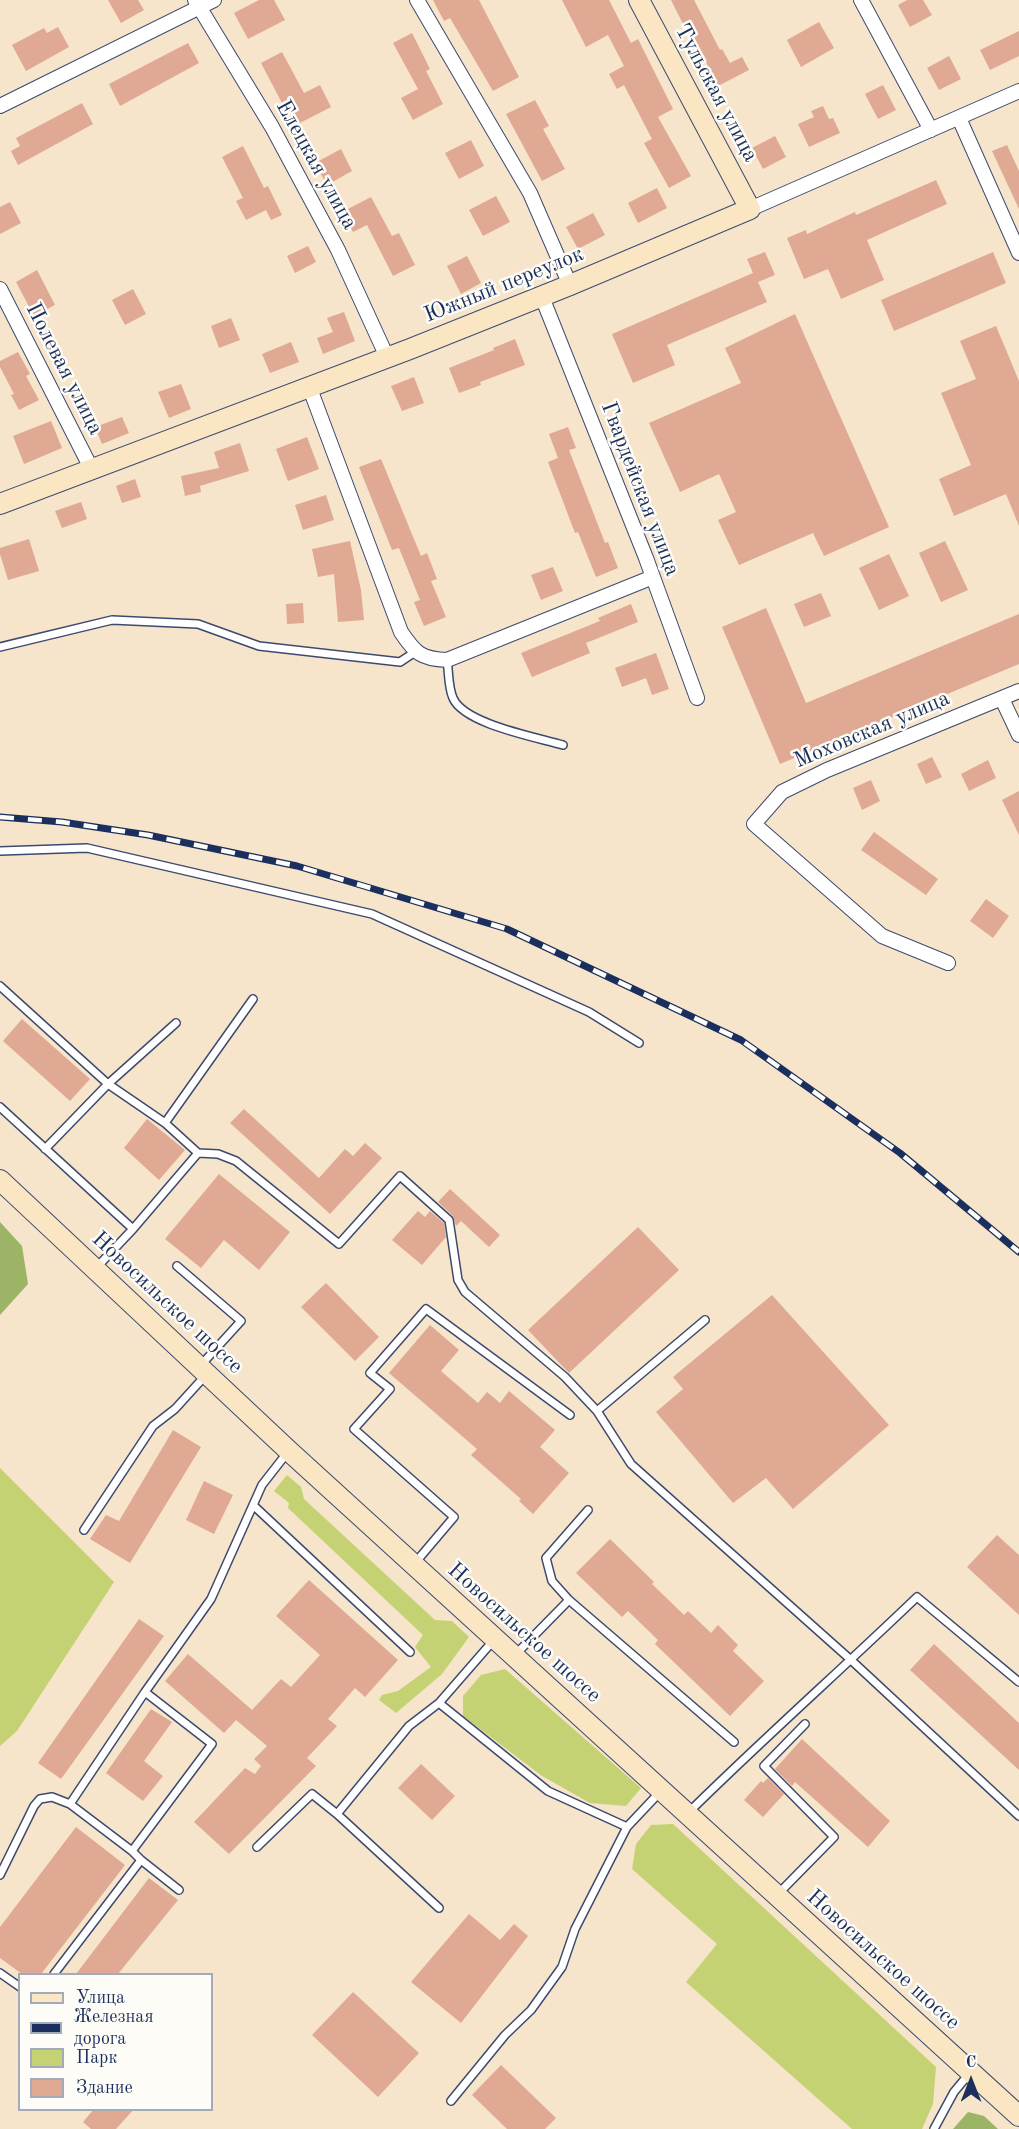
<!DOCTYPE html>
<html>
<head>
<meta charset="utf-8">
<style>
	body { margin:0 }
	#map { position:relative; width:1019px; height:2129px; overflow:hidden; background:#f6e4cb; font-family:"Old Standard TT",serif }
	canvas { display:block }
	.legend { position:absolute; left:18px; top:1973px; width:195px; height:138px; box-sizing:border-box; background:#fdfcf7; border:2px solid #a3aaba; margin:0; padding:8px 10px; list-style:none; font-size:18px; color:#1b2f5e }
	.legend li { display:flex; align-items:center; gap:12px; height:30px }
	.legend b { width:30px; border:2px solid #a3aaba }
	.north { position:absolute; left:941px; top:2051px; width:60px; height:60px; -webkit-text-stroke:4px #fdfcf7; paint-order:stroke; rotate:0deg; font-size:16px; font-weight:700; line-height:24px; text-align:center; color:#1b2f5e }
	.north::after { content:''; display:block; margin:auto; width:21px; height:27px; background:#1b2f5e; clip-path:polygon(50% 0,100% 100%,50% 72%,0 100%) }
</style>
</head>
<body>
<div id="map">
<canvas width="1019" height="2129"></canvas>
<ul class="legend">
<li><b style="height:8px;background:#fbe6c4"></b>Улица</li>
<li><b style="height:8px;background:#1b2f5e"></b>Железная дорога</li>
<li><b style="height:16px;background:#c4d273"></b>Парк</li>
<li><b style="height:16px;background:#e0a993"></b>Здание</li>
</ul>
<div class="north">С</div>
</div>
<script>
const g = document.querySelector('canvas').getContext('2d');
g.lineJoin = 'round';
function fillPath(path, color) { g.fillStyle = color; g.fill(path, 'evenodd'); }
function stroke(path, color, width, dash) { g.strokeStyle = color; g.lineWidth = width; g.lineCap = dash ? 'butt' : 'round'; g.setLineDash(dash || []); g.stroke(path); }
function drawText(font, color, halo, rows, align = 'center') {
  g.font = font + ' "Old Standard TT",serif'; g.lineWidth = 5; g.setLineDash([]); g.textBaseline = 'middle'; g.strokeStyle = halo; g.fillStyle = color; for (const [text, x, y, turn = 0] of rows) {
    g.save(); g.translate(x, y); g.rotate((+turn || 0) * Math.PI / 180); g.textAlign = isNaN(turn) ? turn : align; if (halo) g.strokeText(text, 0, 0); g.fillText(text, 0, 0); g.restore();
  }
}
const green = new Path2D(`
	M 0,1468 L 114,1582 L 17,1731 L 0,1746 Z
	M 287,1475 L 301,1487 L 304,1499 L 435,1620 L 452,1621 L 469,1637 L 442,1674 L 396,1713 L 379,1700 L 382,1695 L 398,1691 L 431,1667 L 415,1647 L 423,1635 L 288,1508 L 289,1503 L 274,1491 Z
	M 505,1669 L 641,1788 L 626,1806 L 590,1803 L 542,1776 L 463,1716 L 463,1696 L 481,1675 Z
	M 673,1824 L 936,2067 L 933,2104 L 922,2129 L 852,2129 L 686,1982 L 717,1944 L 632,1869 L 636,1844 L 651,1825 Z`);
const forest = new Path2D(`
	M 0,1222 L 22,1246 L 28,1284 L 0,1315 Z
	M 968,2112 L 984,2116 L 998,2129 L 953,2129 Z`);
const building = new Path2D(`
	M 108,0 L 138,0 L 144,10 L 121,23 Z
	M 259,0 L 274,0 L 285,20 L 248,39 L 234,13 Z
	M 433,0 L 479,0 L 519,77 L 493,91 L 450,18 L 444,21 Z
	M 562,0 L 609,0 L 631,43 L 638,39 L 673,109 L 658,117 L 691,176 L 669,188 L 644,143 L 652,139 L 624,85 L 617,89 L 609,74 L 624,66 L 608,35 L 586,47 Z
	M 671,0 L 694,0 L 720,50 L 722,49 L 730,63 L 742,57 L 749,70 L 718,86 L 695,40 L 692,42 Z
	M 907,0 L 923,0 L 932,15 L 910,27 L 898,5 Z
	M 819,22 L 834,48 L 801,67 L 787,40 Z
	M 58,27 L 69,47 L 26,71 L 12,45 L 44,28 L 47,33 Z
	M 1019,31 L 1019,56 L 990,70 L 980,50 Z
	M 412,33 L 430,69 L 426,71 L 443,104 L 413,120 L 401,98 L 418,89 L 393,43 Z
	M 188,43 L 199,63 L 120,106 L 109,84 Z
	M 282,52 L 304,93 L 320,85 L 331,107 L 294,126 L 261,63 Z
	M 949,56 L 961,79 L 939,90 L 927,68 Z
	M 883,85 L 896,110 L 878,119 L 865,94 Z
	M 535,100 L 549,126 L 543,129 L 565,169 L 542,181 L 506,114 Z
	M 82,103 L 93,124 L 18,165 L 11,151 L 20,146 L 16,138 Z
	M 823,106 L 829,119 L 833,118 L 840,133 L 809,147 L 798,124 L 814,117 L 811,111 Z
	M 775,136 L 786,157 L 763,169 L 752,148 Z
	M 471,140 L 484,166 L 459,179 L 445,153 Z
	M 1007,145 L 1019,171 L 1019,209 L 992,151 Z
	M 243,146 L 264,188 L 268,186 L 282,215 L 271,220 L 266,210 L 246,220 L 236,201 L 243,198 L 222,157 Z
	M 341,149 L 352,171 L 327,185 L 315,163 Z
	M 936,180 L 947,204 L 867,240 L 884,280 L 841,299 L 828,269 L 804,279 L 787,238 L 806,230 L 807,234 L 855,212 L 856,215 Z
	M 657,188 L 667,208 L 638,223 L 628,203 Z
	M 496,196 L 510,222 L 483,236 L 469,210 Z
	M 371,197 L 392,236 L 399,233 L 415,265 L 393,276 L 367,225 L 353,232 L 342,212 Z
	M 10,202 L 21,223 L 0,234 L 0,207 Z
	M 593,213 L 605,235 L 578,249 L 566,227 Z
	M 308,246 L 316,262 L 295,273 L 287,256 Z
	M 765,252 L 775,275 L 758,282 L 767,302 L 667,345 L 675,365 L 633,383 L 612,334 L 753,273 L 747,259 Z
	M 993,252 L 1006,283 L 894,331 L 881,300 Z
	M 467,256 L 481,283 L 461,294 L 447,266 Z
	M 37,270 L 55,305 L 34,316 L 16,282 Z
	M 133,289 L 146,314 L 125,325 L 112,300 Z
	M 344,312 L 355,341 L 323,354 L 317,338 L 333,332 L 327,318 Z
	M 795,314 L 889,527 L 824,556 L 813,533 L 739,565 L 718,520 L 736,512 L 719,474 L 680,492 L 649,423 L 741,383 L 725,348 Z
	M 231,318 L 240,340 L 219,348 L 211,326 Z
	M 996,326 L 1019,381 L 1019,526 L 1006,494 L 954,516 L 939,479 L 971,465 L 941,393 L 976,379 L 960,341 Z
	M 515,339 L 525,365 L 480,382 L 481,385 L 459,393 L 449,368 L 494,350 L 493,348 Z
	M 291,342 L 299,362 L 270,373 L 262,354 Z
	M 18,352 L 30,374 L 26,376 L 39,400 L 19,410 L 11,395 L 14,394 L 0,367 L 0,361 Z
	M 414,377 L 424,403 L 402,411 L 391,386 Z
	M 181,384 L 191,409 L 169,418 L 158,392 Z
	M 122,417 L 129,433 L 102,444 L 95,427 Z
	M 51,421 L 62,448 L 24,464 L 13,436 Z
	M 568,427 L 576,448 L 569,450 L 605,543 L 608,542 L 618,568 L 596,577 L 578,532 L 575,533 L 548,462 L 558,458 L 549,434 Z
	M 307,437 L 319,469 L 288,481 L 276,449 Z
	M 240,443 L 249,471 L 200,486 L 201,492 L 185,496 L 181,476 L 219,468 L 214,452 Z
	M 381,459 L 421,556 L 427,553 L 437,579 L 431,581 L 446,617 L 424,626 L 414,602 L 420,600 L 399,548 L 392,550 L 359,467 Z
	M 135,479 L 141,497 L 122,503 L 116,486 Z
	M 326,495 L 334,520 L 303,530 L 295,505 Z
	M 81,502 L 87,519 L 62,528 L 55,511 Z
	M 29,539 L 39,571 L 8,580 L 0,554 L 0,548 Z
	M 350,541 L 361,590 L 364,620 L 338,622 L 334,574 L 318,577 L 312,549 Z
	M 945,541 L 968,590 L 941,602 L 919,553 Z
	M 889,554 L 909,596 L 879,610 L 859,568 Z
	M 553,567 L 563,591 L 541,600 L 531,575 Z
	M 821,593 L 831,616 L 804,627 L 794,604 Z
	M 303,603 L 304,623 L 287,624 L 286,604 Z
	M 631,604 L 638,622 L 586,643 L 590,653 L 532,677 L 521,653 L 600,621 L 598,618 Z
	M 766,608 L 806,703 L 1019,614 L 1019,664 L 780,764 L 722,627 Z
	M 656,653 L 669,689 L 652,695 L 646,678 L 622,687 L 615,668 Z
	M 932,757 L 942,777 L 926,784 L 917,764 Z
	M 988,760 L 996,778 L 969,791 L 961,774 Z
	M 871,780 L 880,801 L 862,810 L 853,788 Z
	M 1019,791 L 1019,835 L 1002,800 Z
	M 874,832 L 938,879 L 926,895 L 861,850 Z
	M 986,899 L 1009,916 L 993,938 L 970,921 Z
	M 22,1019 L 90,1079 L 70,1101 L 3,1041 Z
	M 244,1109 L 319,1178 L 345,1149 L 353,1156 L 365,1143 L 382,1158 L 330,1214 L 230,1123 Z
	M 147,1119 L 185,1150 L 159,1180 L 124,1148 Z
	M 219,1174 L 290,1232 L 259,1270 L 224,1240 L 201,1268 L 165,1239 Z
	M 450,1189 L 500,1235 L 489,1247 L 461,1221 L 456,1226 L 453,1216 L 438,1202 Z
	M 418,1211 L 425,1217 L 430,1211 L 444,1223 L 446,1237 L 422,1265 L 392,1240 Z
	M 638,1227 L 679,1270 L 569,1373 L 528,1330 Z
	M 326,1283 L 379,1337 L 355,1361 L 301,1307 Z
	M 772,1295 L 889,1425 L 793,1509 L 766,1478 L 733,1503 L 656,1412 L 683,1389 L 673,1377 Z
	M 430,1325 L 459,1350 L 441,1371 L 478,1403 L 487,1392 L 500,1403 L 509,1391 L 555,1430 L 540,1447 L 569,1473 L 533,1514 L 519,1501 L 521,1499 L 471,1455 L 477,1449 L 389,1373 Z
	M 173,1430 L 201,1447 L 130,1563 L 90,1539 L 106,1515 L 119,1521 Z
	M 204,1481 L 233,1495 L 214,1534 L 186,1520 Z
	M 997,1535 L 1019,1555 L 1019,1615 L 967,1567 Z
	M 610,1539 L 654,1582 L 652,1584 L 684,1615 L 688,1611 L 711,1633 L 718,1625 L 738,1645 L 733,1651 L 764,1681 L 730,1716 L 655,1644 L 658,1640 L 628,1611 L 622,1617 L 576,1573 Z
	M 309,1580 L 398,1660 L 365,1697 L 355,1688 L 328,1719 L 337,1726 L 307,1758 L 316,1766 L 229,1854 L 194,1822 L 245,1768 L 255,1774 L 261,1766 L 254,1759 L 267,1746 L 236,1720 L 224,1733 L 165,1681 L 188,1654 L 252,1710 L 281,1679 L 291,1687 L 320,1655 L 276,1616 Z
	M 139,1619 L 164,1636 L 61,1779 L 38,1763 Z
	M 934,1644 L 1019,1723 L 1019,1770 L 910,1670 Z
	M 151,1709 L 172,1722 L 144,1761 L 163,1776 L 143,1801 L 106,1773 Z
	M 802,1739 L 890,1821 L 868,1847 L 795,1782 L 792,1786 L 775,1769 Z
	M 421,1764 L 455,1796 L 432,1820 L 398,1788 Z
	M 768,1778 L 784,1794 L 763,1817 L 744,1800 L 761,1781 L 763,1783 Z
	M 76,1827 L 125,1865 L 41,1974 L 22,1974 L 0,1958 L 0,1927 Z
	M 149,1878 L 178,1900 L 118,1974 L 76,1974 Z
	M 469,1914 L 500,1940 L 514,1924 L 528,1936 L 461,2023 L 411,1982 Z
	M 353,1992 L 419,2053 L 378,2097 L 312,2035 Z
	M 501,2065 L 556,2118 L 545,2129 L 507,2129 L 472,2095 Z
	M 94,2109 L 134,2109 L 116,2129 L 91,2129 L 83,2122 Z`);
const lane = new Path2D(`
	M 0,647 L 112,620 L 198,624 L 259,646 L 400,662 L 415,652
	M 447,660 C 449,672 448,687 453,698 C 464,724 536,737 563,745
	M 0,851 L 87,848 L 372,914 L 589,1012 L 639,1043
	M 0,986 L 108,1084 L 165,1123 L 253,999
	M 0,1107 L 133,1229 L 97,1267
	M 45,1149 L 108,1084 L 176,1023
	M 198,1153 L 218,1154 L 236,1161 L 339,1244 L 400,1176 L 449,1220 L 458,1280 L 465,1292 L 565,1377 L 597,1411
	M 133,1229 L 198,1153 L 165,1123
	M 177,1266 L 241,1321 L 201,1365
	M 705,1320 L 597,1411 L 631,1464 L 851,1660 L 1019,1816
	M 253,1505 L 410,1652
	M 84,1530 L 153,1426 L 175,1409 L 205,1376
	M 415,1563 L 454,1517 L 354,1429 L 390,1389 L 370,1373 L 426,1309 L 570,1415
	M 569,1600 L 734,1742
	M 493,1641 L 439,1703 L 548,1791 L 627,1827 L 660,1792
	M 516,1654 L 569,1600 L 552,1581 L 546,1558 L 588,1510
	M 439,1703 L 409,1726 L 337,1814 L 439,1908
	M 70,1804 L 132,1851
	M 688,1813 C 763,1739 841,1670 917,1597 L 1019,1682
	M 257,1847 L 312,1794 L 337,1814
	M 141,1860 L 179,1890
	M 0,1875 L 34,1806 L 40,1799 L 52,1797 L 70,1804 L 145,1692 L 211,1599 L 262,1485 L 287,1453
	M 779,1893 L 834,1837 L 764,1766 L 805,1724
	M 0,1973 L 20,1987
	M 54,1974 L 141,1860 L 132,1851 L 212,1744 L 145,1692
	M 451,2101 L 505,2035 L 531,2010 L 562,1967 L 575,1929 L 627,1827
	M 934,2129 L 954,2092 L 969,2074`);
const street = new Path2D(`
	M 195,0 L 272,127 L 338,250 L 387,357
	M 417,0 L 530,193 L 570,285
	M 861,0 L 931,130
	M 0,106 L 214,0
	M 959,118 L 1019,253
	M 750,209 L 1019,91
	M 0,289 L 91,468
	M 542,297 L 646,558 L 697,698
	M 309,386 L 401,632 C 415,653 421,659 447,660 L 653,577
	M 1002,699 L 1019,735
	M 948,963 L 882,936 L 754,824 L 782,792 L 827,770 L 1019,691`);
const secondary = new Path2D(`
	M 0,504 L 410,349 L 570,285 L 750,209 L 639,0
	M 0,1180 L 289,1451 L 1019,2116`);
const rail = new Path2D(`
	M 0,817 L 62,822 L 148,835 L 297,866 L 507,929 L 741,1040 L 900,1153 L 1019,1252`);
const streetNames = [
	["Тульская улица",716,93,62],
	["Елецкая улица",316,165,61],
	["Южный переулок",504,285,-22],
	["Полевая улица",64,369,63],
	["Гвардейская улица",640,489,69],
	["Моховская улица",872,730,-23],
	["Новосильское шоссе",167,1303,43],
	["Новосильское шоссе",524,1633,42],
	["Новосильское шоссе",883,1960,42]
];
fillPath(green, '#c4d273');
fillPath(forest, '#9bb465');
fillPath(building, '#e0a993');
stroke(lane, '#3c4a6e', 10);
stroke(street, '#3c4a6e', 16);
stroke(secondary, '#3c4a6e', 22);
stroke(lane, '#fff', 7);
stroke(street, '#fff', 14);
stroke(secondary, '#fbe6c4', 20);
stroke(rail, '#1b2f5e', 7);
stroke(rail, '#fdfcf7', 4.5, [14]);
drawText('22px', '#1b2f5e', '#fdfcf7', streetNames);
</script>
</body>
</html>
